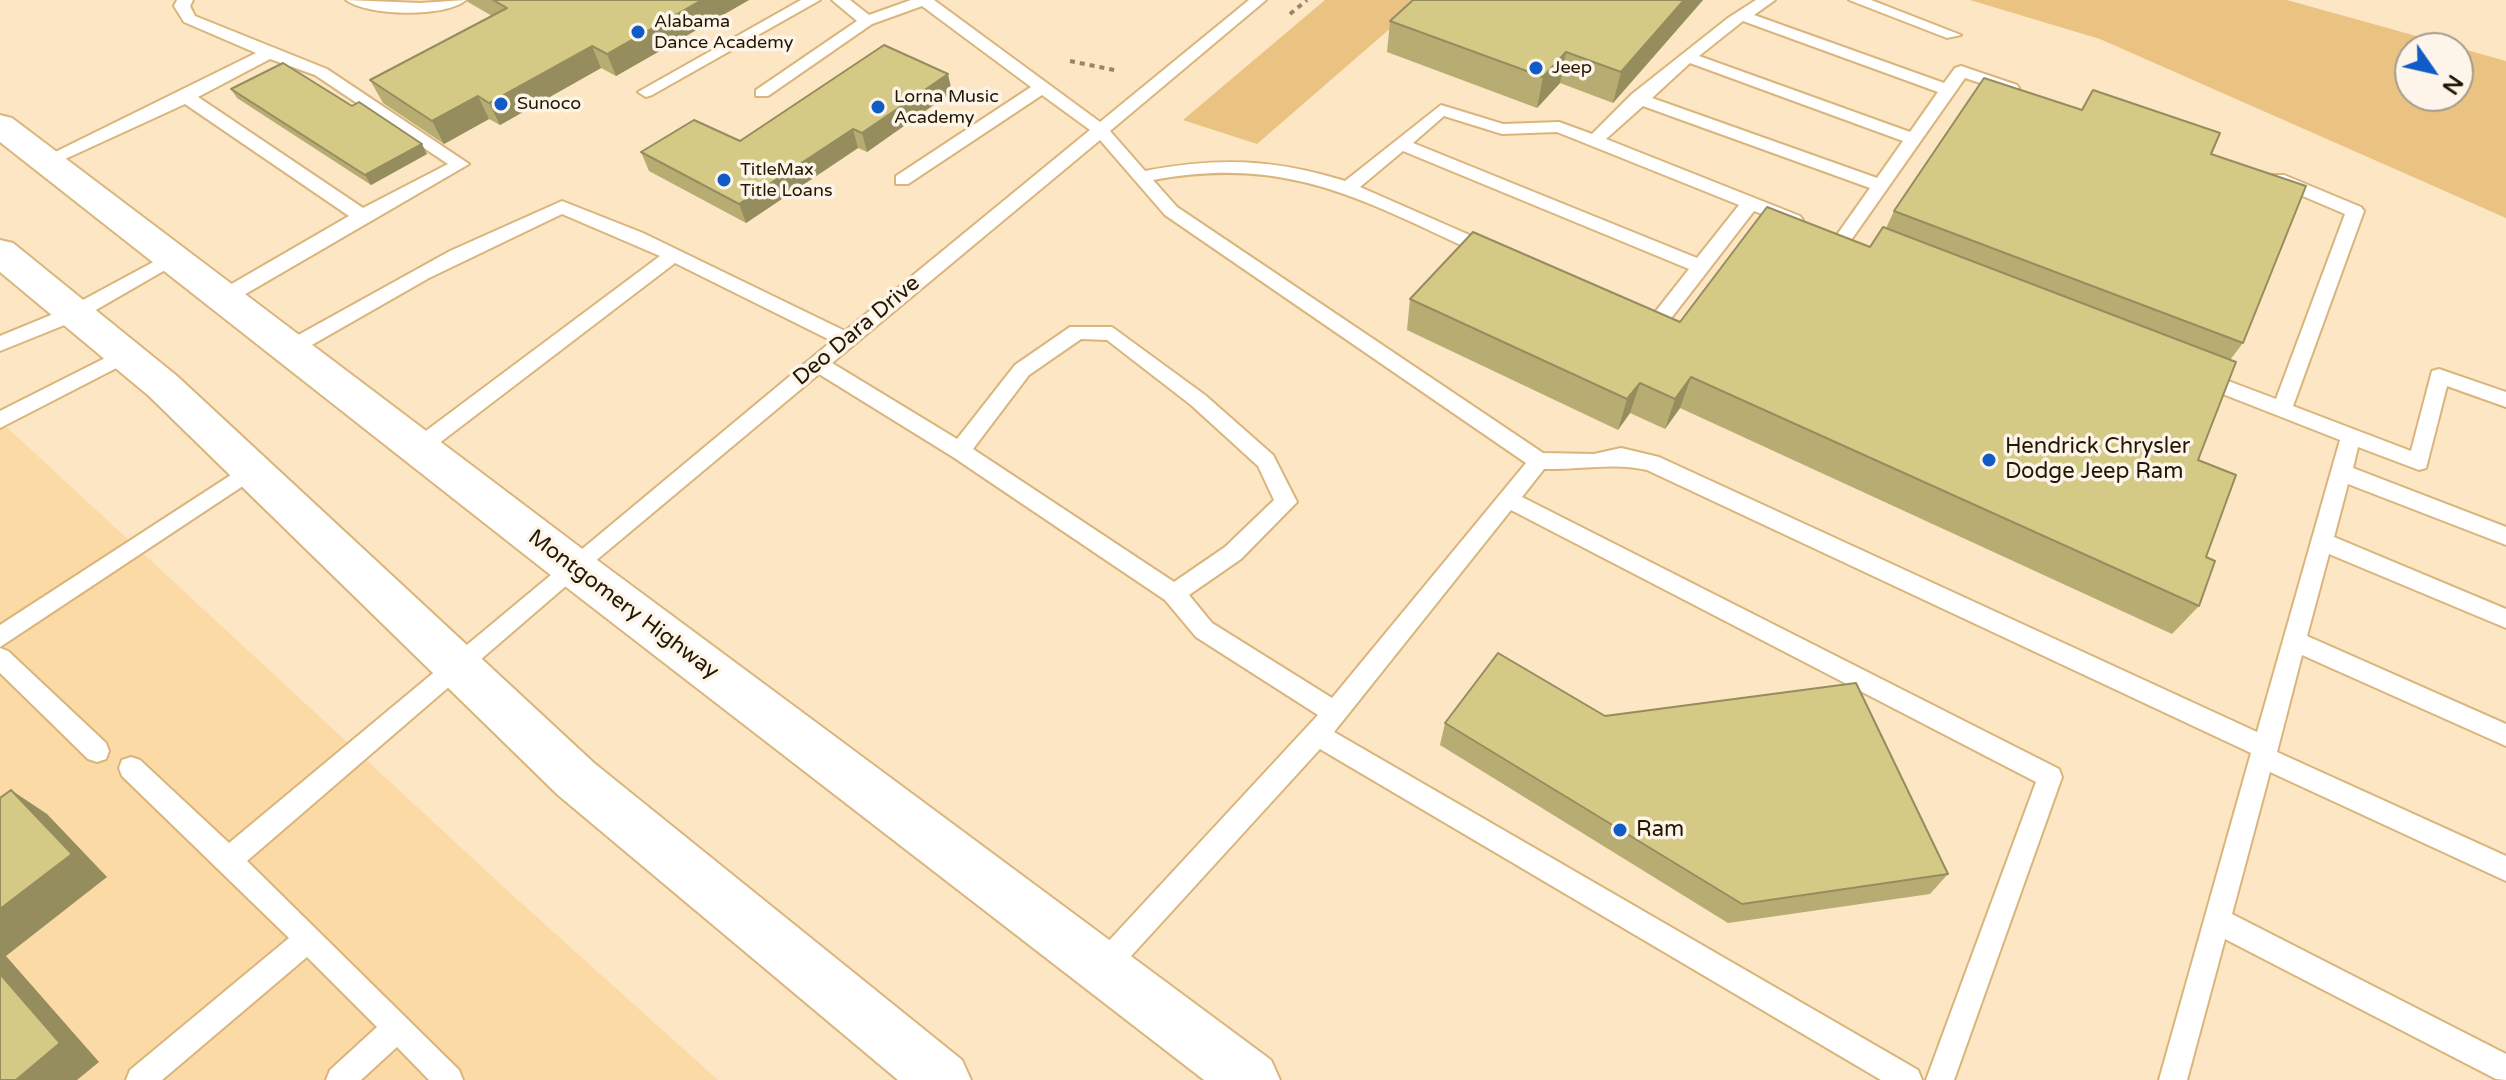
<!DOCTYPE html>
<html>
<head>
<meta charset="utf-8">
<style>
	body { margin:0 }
	#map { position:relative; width:2506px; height:1080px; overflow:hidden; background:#fce6c3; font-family:"Varela Round",sans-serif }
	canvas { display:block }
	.north { position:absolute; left:2394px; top:32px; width:80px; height:80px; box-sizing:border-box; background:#fdf5e9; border:2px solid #a69c8c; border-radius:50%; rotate:124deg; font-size:22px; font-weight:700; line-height:32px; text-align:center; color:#241701 }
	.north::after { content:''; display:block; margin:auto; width:28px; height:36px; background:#105cc6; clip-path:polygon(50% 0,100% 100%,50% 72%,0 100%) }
</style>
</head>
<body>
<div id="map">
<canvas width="2506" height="1080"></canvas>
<div class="north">N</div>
</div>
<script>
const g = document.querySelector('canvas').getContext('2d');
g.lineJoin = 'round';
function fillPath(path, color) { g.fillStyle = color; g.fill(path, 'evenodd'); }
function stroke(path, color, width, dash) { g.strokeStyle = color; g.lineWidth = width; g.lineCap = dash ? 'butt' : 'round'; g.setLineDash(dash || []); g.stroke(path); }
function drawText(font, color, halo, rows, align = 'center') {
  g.font = font + ' "Varela Round",sans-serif'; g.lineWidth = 7; g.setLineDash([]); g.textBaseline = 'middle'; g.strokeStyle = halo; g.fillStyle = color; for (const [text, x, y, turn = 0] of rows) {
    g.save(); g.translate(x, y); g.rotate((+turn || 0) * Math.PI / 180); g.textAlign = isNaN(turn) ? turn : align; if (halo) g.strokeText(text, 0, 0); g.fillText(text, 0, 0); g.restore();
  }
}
const built = new Path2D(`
	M 0,421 L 509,892 L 718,1080 L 0,1080 Z`);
const green = new Path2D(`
	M 1325,0 L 1423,0 L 1257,144 L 1183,120 Z
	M 1970,0 L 2287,0 L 2506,61 L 2506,218 L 2100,39 ZM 2458,48 L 2458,96 L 2410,96 L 2410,48 Z`);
const path = new Path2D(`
	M 1290,14 L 1307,0
	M 1070,61 L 1119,71`);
const lane = new Path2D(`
	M 177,0 L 193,0 L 190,6 L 195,16 L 327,69 L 469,164 L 230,303 L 216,303 L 214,298 L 216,293 L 349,216 L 185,104 L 52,165 L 46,166 L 37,161 L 256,53 L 184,22 L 174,6 ZM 270,59 L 315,75 L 448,164 L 363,208 L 198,97 Z
	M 346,0 L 420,3 L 466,0 C 445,18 367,16 346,0 Z
	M 801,0 L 820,0 L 652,95 L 646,97 L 638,92 Z
	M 832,0 L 850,0 L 869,15 L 911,0 L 934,0 L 1100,122 L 1249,0 L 1266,0 L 1110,131 L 1145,171 C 1219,157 1273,159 1345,181 L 1441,105 L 1503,124 L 1559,122 L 1592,134 L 1632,94 L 1728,18 L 1756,0 L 1775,0 L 1754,15 L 1944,83 L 1955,68 L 1961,66 L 2017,85 L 2019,88 L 2011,93 L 1965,78 L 1849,243 L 1843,245 L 1834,239 L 1870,188 L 1643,106 L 1606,139 L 1800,216 L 1803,220 L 1794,226 L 1754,211 L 1662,330 L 1655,332 L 1630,318 L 1640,311 L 1652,316 L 1689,269 L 1403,151 L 1360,187 L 1499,248 L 1499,256 L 1485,256 C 1365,202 1291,154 1153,180 L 1177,207 L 1543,453 L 1594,454 L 1621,448 L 1659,457 L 2257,732 L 2340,440 L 2192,382 L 2189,377 L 2199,370 L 2276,399 L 2345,214 L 2272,183 L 2272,175 L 2284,175 L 2361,207 L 2364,211 L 2293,406 L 2411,451 L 2432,371 L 2439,369 L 2506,392 L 2506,407 L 2447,386 L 2426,468 L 2419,470 L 2358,447 L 2353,468 L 2506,527 L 2506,545 L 2348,484 L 2334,537 L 2506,609 L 2506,628 L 2329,554 L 2307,636 L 2506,724 L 2506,746 L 2302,655 L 2277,752 L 2506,856 L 2506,881 L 2270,772 L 2232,914 L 2506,1054 L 2506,1080 L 2496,1079 L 2225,939 L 2187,1080 L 2159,1080 L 2251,753 L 1647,470 C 1614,462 1579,470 1544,469 L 1522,497 L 2059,769 L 2062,777 L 1954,1080 L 1926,1080 L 2036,782 L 1511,510 L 1334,732 L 1918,1070 L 1922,1080 L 1881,1080 L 1320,749 L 1112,977 L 1102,981 L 1092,977 L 1088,968 L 1092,959 L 1318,715 L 1196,637 L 1165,600 L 953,457 L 819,374 L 581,573 L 247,861 L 459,1070 L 463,1080 L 429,1080 L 397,1047 L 361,1080 L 326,1080 L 330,1070 L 377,1027 L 307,957 L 162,1080 L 126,1080 L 130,1070 L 289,938 L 122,776 L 119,768 L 122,760 L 131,757 L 140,760 L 229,843 L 832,341 L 675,263 L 425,454 L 411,454 L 408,448 L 411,442 L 660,256 L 562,214 L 429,278 L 296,354 L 282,354 L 279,349 L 282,344 L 450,251 L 562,201 L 643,233 L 845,331 L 1090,130 L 1042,95 L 908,184 L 896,184 L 896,176 L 1031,87 L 922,6 L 872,24 L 768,96 L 756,96 L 756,90 L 857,21 ZM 1743,21 L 1938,92 L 1910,132 L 1699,56 ZM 1690,63 L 1903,141 L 1877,178 L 1652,98 ZM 1444,116 L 1502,134 L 1557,132 L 1739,205 L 1697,258 L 1413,143 ZM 1100,140 L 1165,215 L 1526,463 L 1332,698 L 1212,623 L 1189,595 L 1241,559 L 1297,502 L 1273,455 L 1205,395 L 1112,327 L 1070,327 L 1015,365 L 957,439 L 832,363 ZM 1081,339 L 1107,340 L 1191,405 L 1258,466 L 1274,500 L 1225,547 L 1174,582 L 973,449 L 1029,375 Z
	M 1849,0 L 1871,0 L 1961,35 L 1947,38 Z
	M 172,252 L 181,258 L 179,262 L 82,318 L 0,351 L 0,336 L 68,308 Z
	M 125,348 L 135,355 L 132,360 L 0,428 L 0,411 Z
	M 251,462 L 258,464 L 262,470 L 258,476 L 0,647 L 0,625 Z
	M 0,648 L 8,651 L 106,743 L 109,751 L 106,759 L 97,762 L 88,759 L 0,673 Z`);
const primary = new Path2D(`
	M 0,115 L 12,118 L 589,554 L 1271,1060 L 1280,1080 L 1204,1080 L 557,580 L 0,142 Z
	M 0,240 L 13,243 L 177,376 L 594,763 L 962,1060 L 971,1080 L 898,1080 L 558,795 L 149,396 L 0,272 Z`);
const wall = new Path2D(`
	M 467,0 L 749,0 L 616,76 L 601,68 L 500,125 L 489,119 L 444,144 L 383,103 L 370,80 L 492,16 L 468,2 Z
	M 1703,0 L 1613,103 L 1560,83 L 1537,108 L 1387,52 L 1390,21 Z
	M 231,89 L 427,154 L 371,185 L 237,98 Z
	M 952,92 L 867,152 L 858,148 L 746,223 L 649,171 L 641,152 L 740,141 Z
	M 2211,154 L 2243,343 L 2230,360 L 2198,460 L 2206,557 L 2199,606 L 2172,634 L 1680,408 L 1665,429 L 1630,413 L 1618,430 L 1407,330 L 1410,299 L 1680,322 L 1870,247 L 1886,228 L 1894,211 Z
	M 1445,723 L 1948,874 L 1930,894 L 1728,923 L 1440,745 Z`);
const shadedWall = new Path2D(`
	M 702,0 L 749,0 L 616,76 L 607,54 Z
	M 1684,0 L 1703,0 L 1613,103 L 1621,72 Z
	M 592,46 L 601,68 L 500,125 L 489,103 Z
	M 1566,52 L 1560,83 L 1537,108 L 1543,77 Z
	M 948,74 L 952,92 L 867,152 L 862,133 Z
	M 478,96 L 489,119 L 444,144 L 432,121 Z
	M 853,129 L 858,148 L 746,223 L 739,204 Z
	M 422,144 L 427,154 L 371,185 L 365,175 Z
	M 1691,377 L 1680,408 L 1665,429 L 1675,399 Z
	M 1640,383 L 1630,413 L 1618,430 L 1627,399 Z
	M 11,790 L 47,814 L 107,877 L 6,956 L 99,1062 L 77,1080 L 16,1080 L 0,974 L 0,909 Z`);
const building = new Path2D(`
	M 493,0 L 702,0 L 607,54 L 592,46 L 489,103 L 478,96 L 432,121 L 370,80 L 507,8 Z
	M 1413,0 L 1684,0 L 1621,72 L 1566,52 L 1543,77 L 1390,21 Z
	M 884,45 L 948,74 L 862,133 L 853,129 L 739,204 L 641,152 L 694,120 L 740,141 Z
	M 283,63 L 352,106 L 359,102 L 422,144 L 365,175 L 231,89 Z
	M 1984,78 L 2082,110 L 2093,90 L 2220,133 L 2211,154 L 2306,186 L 2243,343 L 1894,211 Z
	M 1767,207 L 1870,247 L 1883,227 L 2236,362 L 2198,460 L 2236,475 L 2206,557 L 2215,561 L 2199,606 L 1691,377 L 1675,399 L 1640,383 L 1627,399 L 1410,299 L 1473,232 L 1680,322 Z
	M 1498,653 L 1605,716 L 1856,683 L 1948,874 L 1742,904 L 1445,723 Z
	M 11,790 L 72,854 L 0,909 L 0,798 Z
	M 0,974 L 60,1043 L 16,1080 L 0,1080 Z`);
const markers = [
	[638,32,8,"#105cc6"],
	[1536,68,8,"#105cc6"],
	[501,104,8,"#105cc6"],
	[878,107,8,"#105cc6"],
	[724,180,8,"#105cc6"],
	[1989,460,8,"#105cc6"],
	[1620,830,8,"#105cc6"]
];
const farPoinames = [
	["Alabama",654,22],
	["Dance Academy",654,43],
	["Jeep",1552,68],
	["Lorna Music",894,97],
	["Academy",894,118],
	["Sunoco",517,104],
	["TitleMax",740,170],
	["Title Loans",740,191]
];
const streetNames = [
	["Deo Dara Drive",857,331,-40],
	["Montgomery Highway",623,605,37]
];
const poiNames = [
	["Hendrick Chrysler",2005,447],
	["Dodge Jeep Ram",2005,472],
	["Ram",1636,830]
];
fillPath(built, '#fcdaa6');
fillPath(green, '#eac281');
stroke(lane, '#dab57b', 4);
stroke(primary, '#dab57b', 4);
stroke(path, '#978568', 4, [5, 5]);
fillPath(lane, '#fff');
fillPath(primary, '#fff');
fillPath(wall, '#b7ad73');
fillPath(shadedWall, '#958d5e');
fillPath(building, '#d5c986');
stroke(building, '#958d5e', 2);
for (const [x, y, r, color] of markers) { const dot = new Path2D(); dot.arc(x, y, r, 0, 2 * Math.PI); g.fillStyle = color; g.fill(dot); stroke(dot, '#fdf5e9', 3); }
drawText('18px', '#241701', '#fdf5e9', farPoinames, 'left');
drawText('22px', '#241701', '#fdf5e9', streetNames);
drawText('22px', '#241701', '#fdf5e9', poiNames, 'left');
</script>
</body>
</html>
